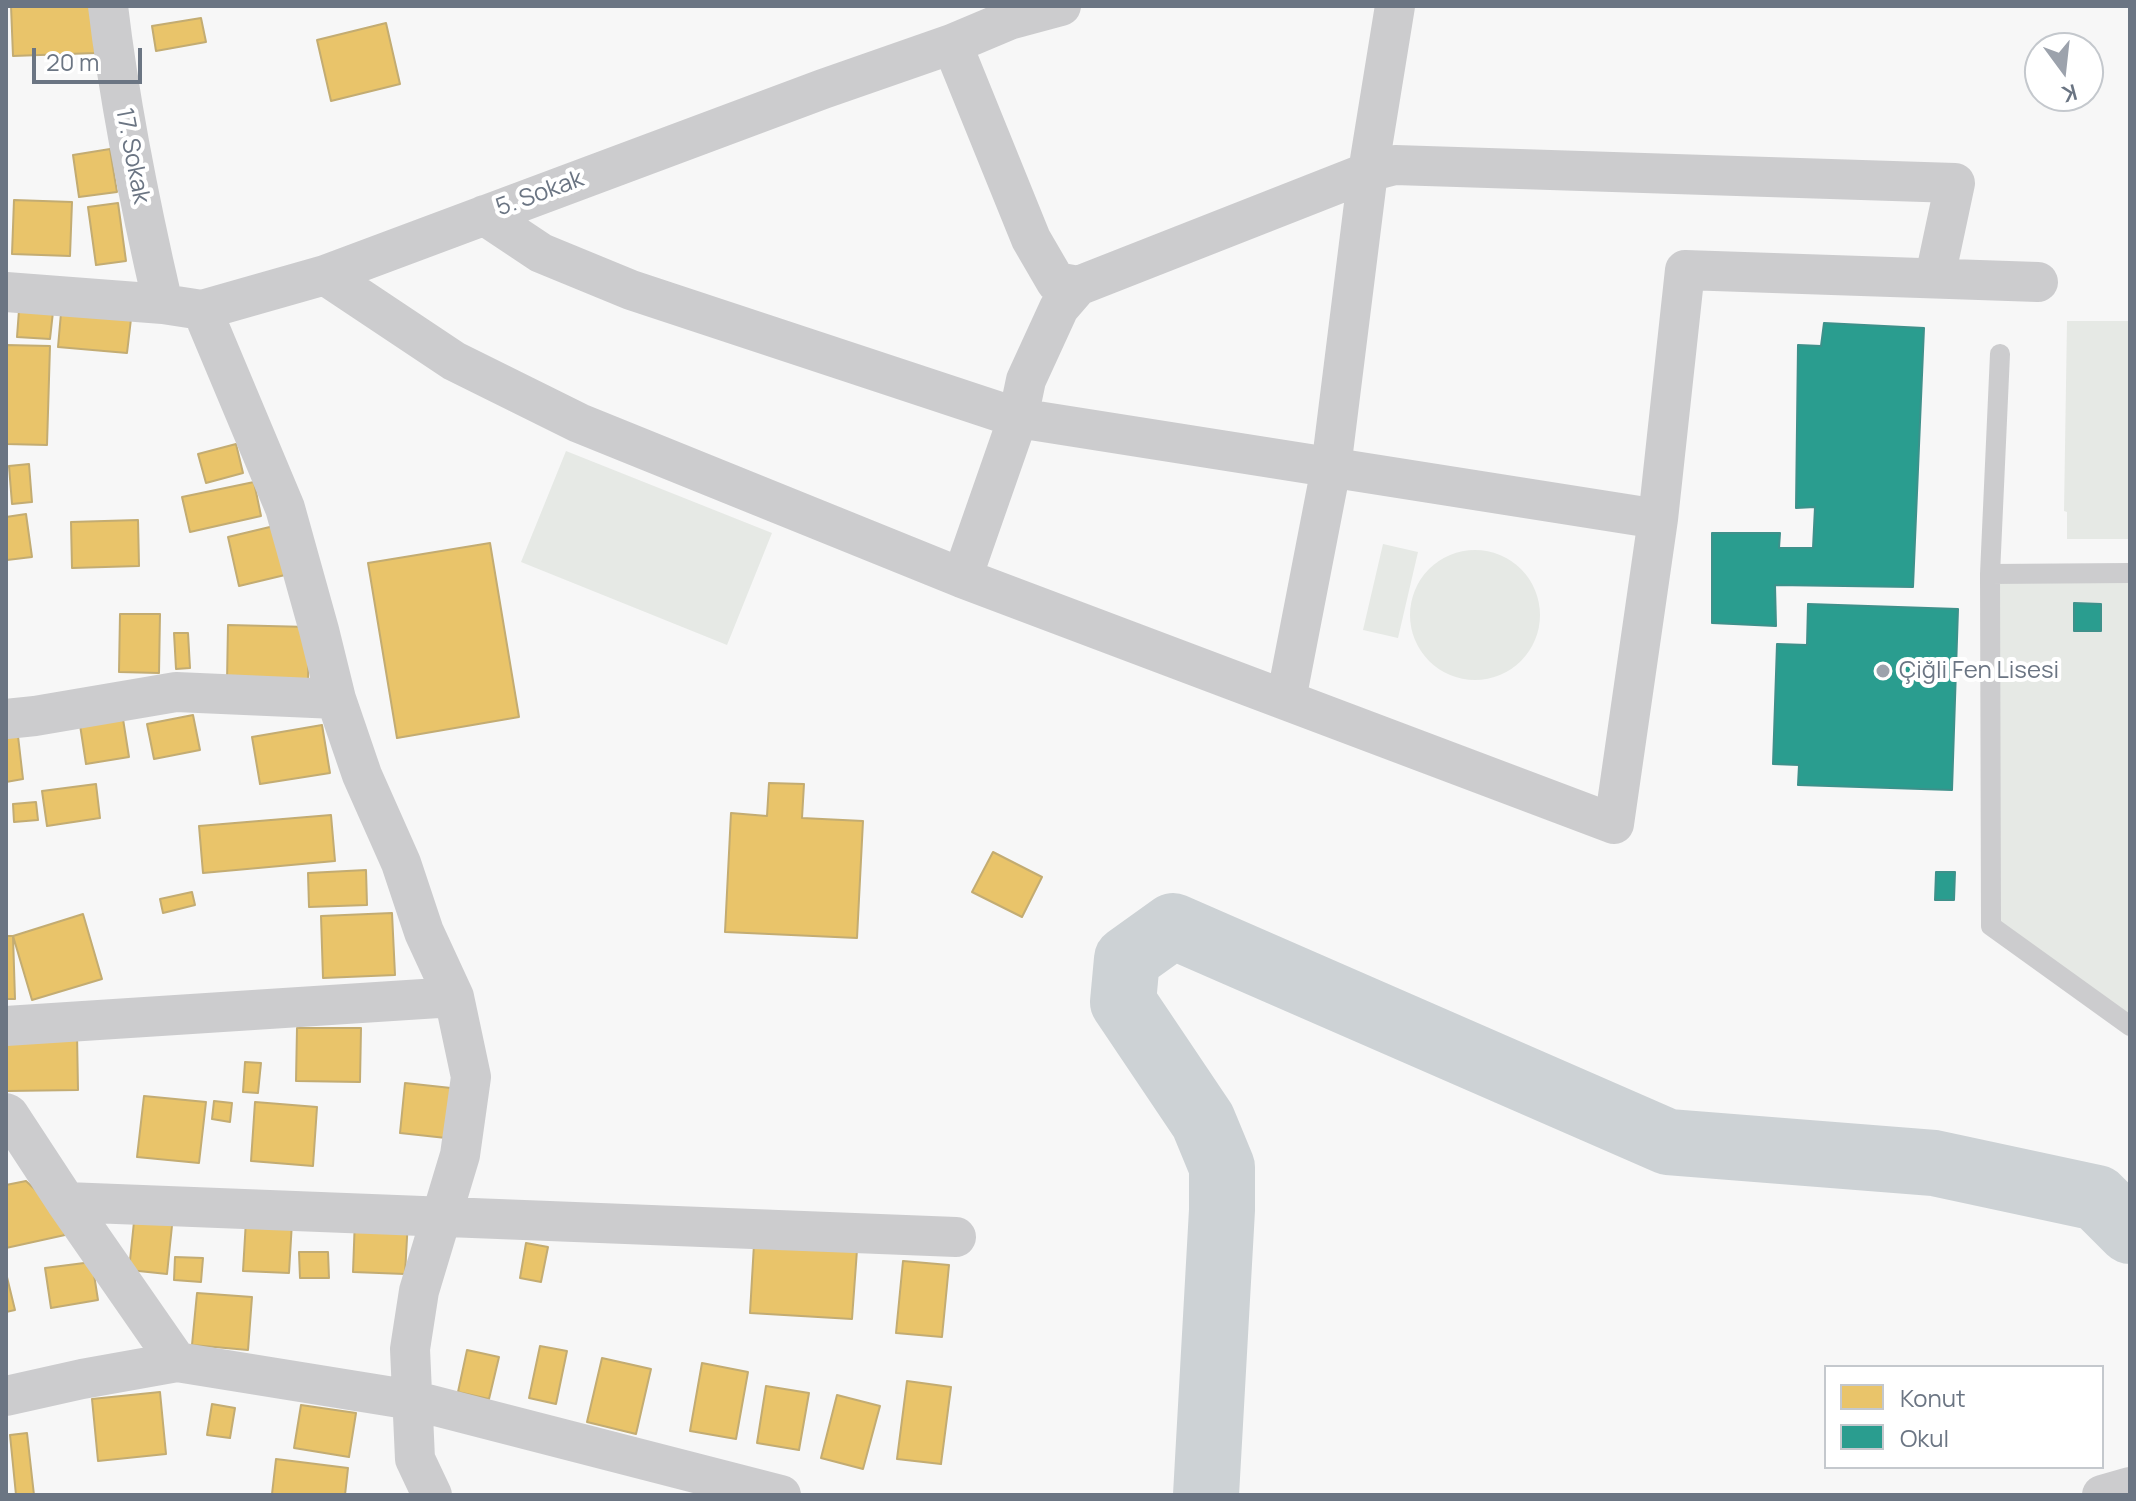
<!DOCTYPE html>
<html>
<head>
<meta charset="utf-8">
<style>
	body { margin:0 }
	#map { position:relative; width:2136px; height:1501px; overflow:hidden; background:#f7f7f7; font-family:Manrope,sans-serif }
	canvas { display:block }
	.frame { position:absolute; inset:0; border:8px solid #6b7583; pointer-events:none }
	.legend { position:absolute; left:1824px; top:1365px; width:280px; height:104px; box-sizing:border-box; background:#fff; border:2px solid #c4c8cd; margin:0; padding:10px 14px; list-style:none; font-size:24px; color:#6b7583 }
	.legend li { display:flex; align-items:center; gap:16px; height:40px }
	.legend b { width:40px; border:2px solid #c4c8cd }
	.north { position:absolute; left:2024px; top:32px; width:80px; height:80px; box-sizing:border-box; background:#fff; border:2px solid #c4c8cd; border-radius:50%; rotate:165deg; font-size:22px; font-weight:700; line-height:32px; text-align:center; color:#6b7583 }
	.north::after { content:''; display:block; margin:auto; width:28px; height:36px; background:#9ca2ac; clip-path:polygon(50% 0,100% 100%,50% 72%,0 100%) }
	.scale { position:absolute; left:32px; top:48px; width:110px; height:36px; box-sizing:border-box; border:4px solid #6b7583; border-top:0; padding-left:10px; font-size:24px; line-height:28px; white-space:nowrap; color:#6b7583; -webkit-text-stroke:6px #fff; paint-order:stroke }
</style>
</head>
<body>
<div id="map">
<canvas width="2136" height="1501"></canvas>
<div class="frame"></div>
<ul class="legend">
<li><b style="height:22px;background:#e9c46a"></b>Konut</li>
<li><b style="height:22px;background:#2a9d8f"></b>Okul</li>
</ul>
<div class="north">K</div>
<div class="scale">20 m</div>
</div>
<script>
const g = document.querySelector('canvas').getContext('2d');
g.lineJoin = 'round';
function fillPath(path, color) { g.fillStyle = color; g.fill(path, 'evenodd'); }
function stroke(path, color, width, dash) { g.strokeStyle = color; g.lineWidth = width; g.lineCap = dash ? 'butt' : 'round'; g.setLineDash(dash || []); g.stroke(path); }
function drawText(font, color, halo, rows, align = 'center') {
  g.font = font + ' Manrope,sans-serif'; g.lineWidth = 8; g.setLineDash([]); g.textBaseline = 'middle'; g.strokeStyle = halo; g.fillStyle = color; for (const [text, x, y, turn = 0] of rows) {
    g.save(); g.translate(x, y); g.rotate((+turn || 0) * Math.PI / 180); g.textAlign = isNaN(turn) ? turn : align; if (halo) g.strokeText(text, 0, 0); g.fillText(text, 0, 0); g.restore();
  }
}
const green = new Path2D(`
	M 2067,321 L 2130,321 L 2130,539 L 2067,539 L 2067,512 L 2064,511 Z
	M 566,451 L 772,533 L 727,645 L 521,562 Z
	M 1383,544 L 1418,552 L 1398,638 L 1363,630 Z
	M1410 615a65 65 0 1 1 130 0a65 65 0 1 1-130 0Z
	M 2130,573 L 2130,1026 L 1991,926 L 1990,574 Z`);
const homes = new Path2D(`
	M 11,6 L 93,6 L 95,53 L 13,56 Z
	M 201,18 L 206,42 L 156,51 L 152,26 Z
	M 386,23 L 400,84 L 331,101 L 317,40 Z
	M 110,149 L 117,192 L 79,197 L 73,155 Z
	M 14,200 L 72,202 L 70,256 L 12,254 Z
	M 118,203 L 126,261 L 96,265 L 88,207 Z
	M 19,310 L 53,312 L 50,339 L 17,337 Z
	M 61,313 L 131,319 L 127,353 L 58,347 Z
	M 6,345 L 50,346 L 47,445 L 6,444 Z
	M 236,444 L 243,473 L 206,483 L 198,454 Z
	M 29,464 L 32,502 L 12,504 L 9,466 Z
	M 254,482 L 261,516 L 190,532 L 182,497 Z
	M 26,514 L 32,557 L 7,560 L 6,517 Z
	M 138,520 L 139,566 L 72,568 L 71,522 Z
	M 274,526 L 285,575 L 239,586 L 228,537 Z
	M 490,543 L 519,717 L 397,738 L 368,563 Z
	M 120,614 L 160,614 L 159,673 L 119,672 Z
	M 228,625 L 309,627 L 308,685 L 227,682 Z
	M 174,633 L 188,633 L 190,668 L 176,669 Z
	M 193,715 L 200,750 L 154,759 L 147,724 Z
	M 123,719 L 129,757 L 86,764 L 80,725 Z
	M 322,725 L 330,773 L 260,784 L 252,737 Z
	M 18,736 L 23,779 L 6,782 L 6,737 Z
	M 769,783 L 804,784 L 802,818 L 863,821 L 857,938 L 725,932 L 731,813 L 767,816 Z
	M 96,784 L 100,818 L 47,826 L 42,791 Z
	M 36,802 L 38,820 L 14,822 L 13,804 Z
	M 331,815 L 335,861 L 203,873 L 199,826 Z
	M 993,852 L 1042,877 L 1022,917 L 972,892 Z
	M 366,870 L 367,905 L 309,907 L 308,873 Z
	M 192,892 L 195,905 L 163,913 L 160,899 Z
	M 392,913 L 395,975 L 323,978 L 321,916 Z
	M 83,914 L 102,979 L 32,1000 L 13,936 Z
	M 6,936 L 13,936 L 15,999 L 6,999 Z
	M 297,1028 L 361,1028 L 360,1082 L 296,1081 Z
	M 77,1033 L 78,1090 L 7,1091 L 6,1034 Z
	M 245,1062 L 261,1063 L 258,1093 L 243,1092 Z
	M 405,1083 L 451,1088 L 446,1138 L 400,1133 Z
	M 144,1096 L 206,1102 L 199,1163 L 137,1157 Z
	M 214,1101 L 232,1103 L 230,1122 L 212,1119 Z
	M 255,1102 L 317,1107 L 313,1166 L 251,1161 Z
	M 26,1181 L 57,1210 L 65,1235 L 6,1248 L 6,1185 Z
	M 135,1212 L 173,1216 L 167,1274 L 129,1270 Z
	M 355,1218 L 408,1220 L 405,1274 L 353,1272 Z
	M 246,1220 L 292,1222 L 289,1273 L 243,1271 Z
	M 526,1243 L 548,1247 L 541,1282 L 520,1278 Z
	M 754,1244 L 857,1250 L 852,1319 L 750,1313 Z
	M 299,1252 L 328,1252 L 329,1278 L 300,1278 Z
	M 175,1257 L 203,1258 L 201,1282 L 174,1280 Z
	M 903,1261 L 949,1265 L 942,1337 L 896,1333 Z
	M 92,1262 L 98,1300 L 51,1308 L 45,1268 Z
	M 6,1273 L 15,1310 L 6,1312 Z
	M 197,1293 L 252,1297 L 248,1350 L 192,1345 Z
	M 540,1346 L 567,1351 L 556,1404 L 529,1398 Z
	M 467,1350 L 499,1357 L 489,1399 L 458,1392 Z
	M 602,1358 L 651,1369 L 636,1434 L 587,1422 Z
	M 702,1363 L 748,1372 L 736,1439 L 690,1431 Z
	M 907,1381 L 951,1387 L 941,1464 L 897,1459 Z
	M 766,1386 L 809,1393 L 799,1450 L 757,1443 Z
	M 160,1392 L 166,1454 L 98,1461 L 92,1399 Z
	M 837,1395 L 880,1406 L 863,1469 L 821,1458 Z
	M 212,1404 L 235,1408 L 230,1438 L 207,1435 Z
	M 301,1405 L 356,1413 L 349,1457 L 294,1448 Z
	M 27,1433 L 34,1495 L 16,1495 L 10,1435 Z
	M 276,1459 L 348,1468 L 345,1495 L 272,1494 Z`);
const schools = new Path2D(`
	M 1824,323 L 1924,328 L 1913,587 L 1775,585 L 1776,626 L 1712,623 L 1712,533 L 1780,533 L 1779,548 L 1813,548 L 1815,507 L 1796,508 L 1798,345 L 1821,346 Z
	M 2074,603 L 2101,604 L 2101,631 L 2074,631 Z
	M 1808,604 L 1958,609 L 1952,790 L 1798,785 L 1799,765 L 1773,764 L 1777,644 L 1807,645 Z
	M 1936,872 L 1955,872 L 1954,900 L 1935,900 Z`);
const river = new Path2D(`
	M 1206,1495 L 1222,1210 L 1222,1167 L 1203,1121 L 1123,1002 L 1127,959 L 1173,926 L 1668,1142 L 1934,1163 L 2097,1198 L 2130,1231`);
const lane = new Path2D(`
	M 2130,573 L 1990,574 L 1991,926 L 2130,1026
	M 1990,574 L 2000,354`);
const street = new Path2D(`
	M 108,6 C 120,107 140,205 163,304
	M 952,44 L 1031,239 L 1056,282 L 1078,286 L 1368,172 L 1395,165 L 1955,183 L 1935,277
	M 484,215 L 541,253 L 631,290 L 1018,418 L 1658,519
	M 325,275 L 454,361 L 579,423 L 962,578 L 1614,824 L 1658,519 L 1685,270 L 2038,282
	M 6,292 L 163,304 L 202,310 L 325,275 L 823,89 L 952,44 L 1009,20 L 1061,6
	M 202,310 L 285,508 L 319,630 L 336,699 L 362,775 L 401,863 L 424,932 L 454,997 L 471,1077 L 460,1155 L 419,1291 L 410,1349 L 415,1459 L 432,1495
	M 962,578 L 1018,418 L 1026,380 L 1059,308 L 1078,286
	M 1286,700 L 1331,468 L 1368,172 L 1395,6
	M 6,719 L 35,716 L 176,692 L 336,699
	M 6,1026 L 454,997
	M 6,1113 L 9,1115 L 66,1202 L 177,1362
	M 66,1202 L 956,1237
	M 6,1396 L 82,1379 L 177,1362 L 412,1400 L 781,1495
	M 2102,1495 L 2130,1487`);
const markers = [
	[1883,671,8,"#9ca2ac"]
];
const streetNames = [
	["17. Sokak",132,156,79],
	["5. Sokak",540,194,-20]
];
const poiNames = [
	["Çiğli Fen Lisesi",1899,671]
];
fillPath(green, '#e6e9e5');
fillPath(homes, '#e9c46a');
stroke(homes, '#c3ac72', 2);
fillPath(schools, '#2a9d8f');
stroke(schools, '#3e918b', 2);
stroke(river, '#cdd2d5', 66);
stroke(lane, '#ccccce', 20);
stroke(street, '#ccccce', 40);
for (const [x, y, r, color] of markers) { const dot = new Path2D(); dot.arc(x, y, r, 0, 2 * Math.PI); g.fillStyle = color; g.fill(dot); stroke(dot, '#fff', 3); }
drawText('24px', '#6b7583', '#fff', streetNames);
drawText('24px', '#6b7583', '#fff', poiNames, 'left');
</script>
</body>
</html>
